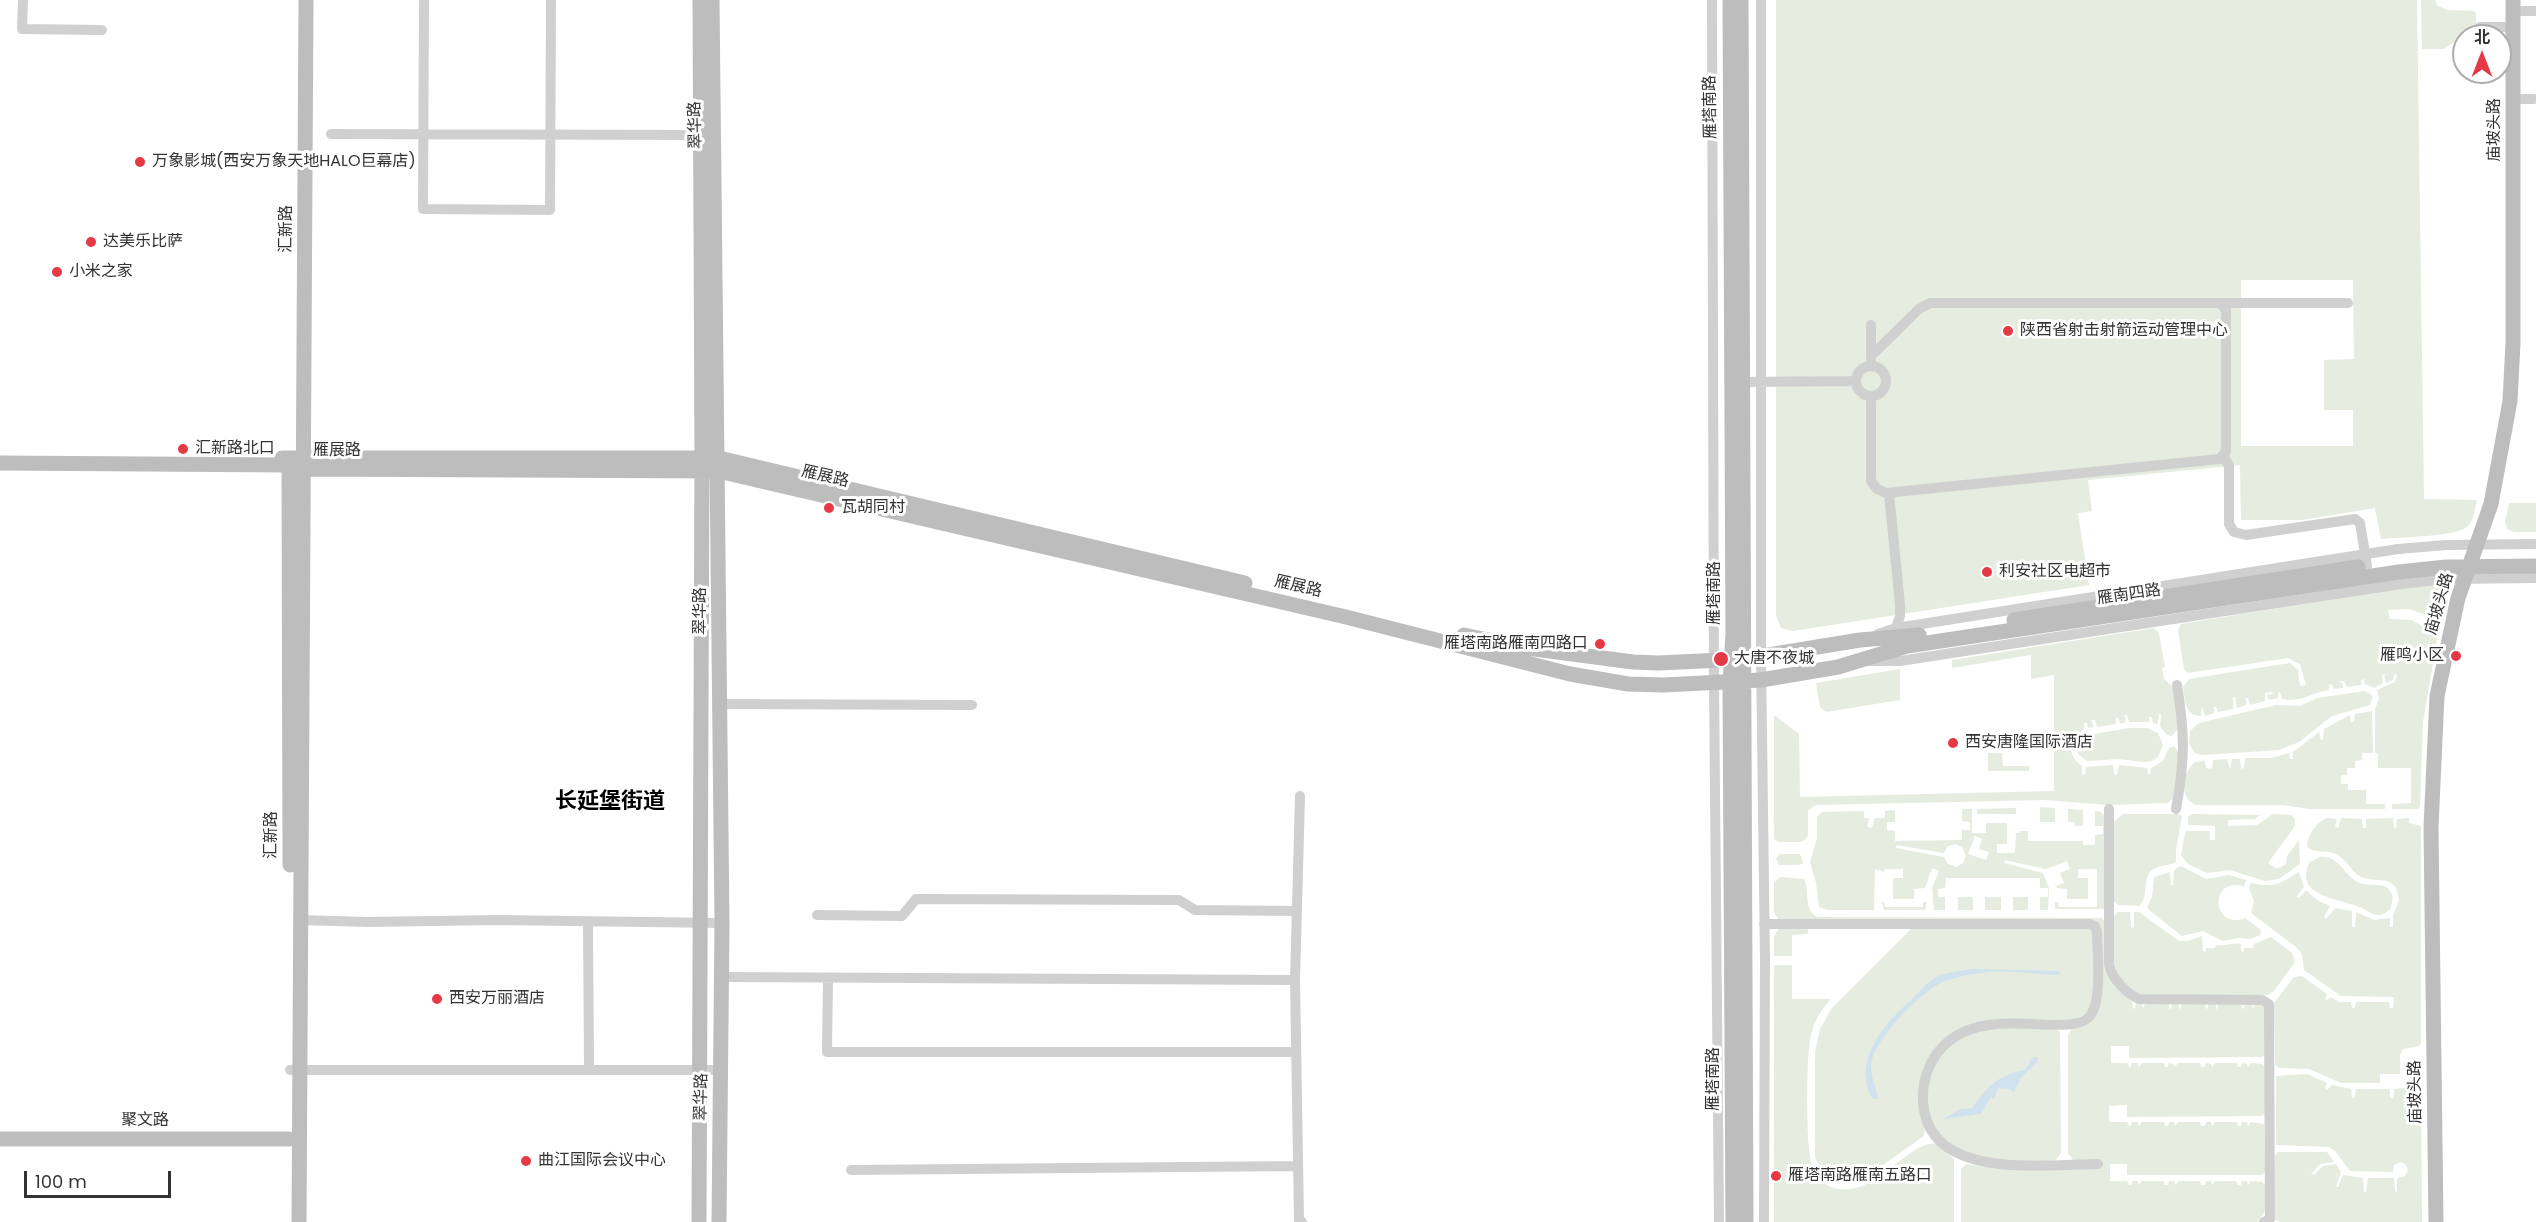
<!DOCTYPE html>
<html>
<head>
<meta charset="utf-8">
<style>
	body { margin:0 }
	#map { position:relative; width:2536px; height:1222px; overflow:hidden; background:#fff; font-family:Poppins,"Noto Sans SC",sans-serif }
	canvas { display:block }
	.north { position:absolute; left:2452px; top:24px; width:60px; height:60px; box-sizing:border-box; background:#fff; border:2px solid #adadad; border-radius:50%; rotate:0deg; font-size:16px; font-weight:700; line-height:24px; text-align:center; color:#333 }
	.north::after { content:''; display:block; margin:auto; width:21px; height:27px; background:#e63946; clip-path:polygon(50% 0,100% 100%,50% 72%,0 100%) }
	.scale { position:absolute; left:24px; top:1171px; width:147px; height:27px; box-sizing:border-box; border:3px solid #333; border-top:0; padding-left:8px; font-size:18px; line-height:21px; white-space:nowrap; color:#333; -webkit-text-stroke:4px #fff; paint-order:stroke }
</style>
</head>
<body>
<div id="map">
<canvas width="2536" height="1222"></canvas>
<div class="north">北</div>
<div class="scale">100 m</div>
</div>
<script>
const g = document.querySelector('canvas').getContext('2d');
g.lineJoin = 'round';
function fillPath(path, color) { g.fillStyle = color; g.fill(path, 'evenodd'); }
function stroke(path, color, width, dash) { g.strokeStyle = color; g.lineWidth = width; g.lineCap = dash ? 'butt' : 'round'; g.setLineDash(dash || []); g.stroke(path); }
function drawText(font, color, halo, rows, align = 'center') {
  g.font = font + ' Poppins,"Noto Sans SC",sans-serif'; g.lineWidth = 6; g.setLineDash([]); g.textBaseline = 'middle'; g.strokeStyle = halo; g.fillStyle = color; for (const [text, x, y, turn = 0] of rows) {
    g.save(); g.translate(x, y); g.rotate((+turn || 0) * Math.PI / 180); g.textAlign = isNaN(turn) ? turn : align; if (halo) g.strokeText(text, 0, 0); g.fillText(text, 0, 0); g.restore();
  }
}
const green = new Path2D(`
	M 1776,0 L 2417,0 L 2424,499 L 2477,500 C 2475,508 2474,520 2468,526 C 2458,537 2398,537 2381,539 L 2375,508 L 2302,520 L 2241,520 L 2240,465 L 2088,480 L 2092,511 L 2078,513 L 2089,585 L 1793,631 L 1781,628 L 1776,616 ZM 2241,280 L 2353,280 L 2354,359 L 2324,360 L 2324,410 L 2353,410 L 2353,446 L 2241,446 Z
	M 2421,0 L 2435,0 L 2438,6 L 2447,10 L 2474,11 L 2476,14 L 2477,36 L 2464,36 L 2464,42 L 2454,42 L 2444,49 L 2422,49 Z
	M 2509,503 L 2536,503 L 2536,532 L 2514,532 L 2507,529 L 2505,522 Z
	M 2426,584 C 2450,586 2447,603 2441,621 L 2410,609 L 2388,610 L 2390,619 L 2411,620 L 2438,634 L 2423,722 L 2420,806 L 2418,809 L 2392,809 L 2392,804 L 2411,803 L 2411,768 L 2378,768 L 2378,754 L 2375,753 L 2375,709 L 2379,699 L 2377,690 L 2395,682 L 2397,674 L 2394,675 L 2393,680 L 2386,683 L 2384,676 L 2389,674 L 2382,675 L 2383,683 L 2374,688 L 2365,684 L 2364,679 L 2361,680 L 2361,685 L 2347,687 L 2344,681 L 2337,682 L 2343,683 L 2343,688 L 2334,689 L 2332,684 L 2329,685 L 2329,690 C 2310,693 2301,703 2282,699 L 2280,692 L 2278,693 L 2278,698 L 2269,700 L 2267,695 L 2273,694 L 2272,692 L 2265,693 L 2265,701 L 2250,705 L 2248,698 L 2246,698 L 2246,705 L 2237,708 L 2235,697 L 2233,697 L 2233,709 L 2218,712 L 2216,707 L 2214,707 L 2214,713 L 2205,716 L 2202,706 L 2201,716 C 2185,716 2185,701 2183,687 L 2189,679 L 2290,663 L 2298,670 L 2300,686 L 2306,685 L 2300,664 L 2288,658 L 2188,673 L 2184,669 L 2178,630 L 2181,624 Z
	M 2154,628 L 2159,633 L 2165,667 L 2162,668 L 2164,679 L 2173,687 L 2179,728 L 2172,736 L 2167,735 L 2160,726 L 2161,714 L 2156,715 L 2159,715 L 2157,725 L 2153,723 L 2152,717 L 2149,717 L 2149,722 L 2129,722 L 2127,715 L 2123,716 L 2126,717 L 2125,723 L 2120,723 L 2118,718 L 2116,718 L 2116,724 L 2097,727 L 2095,720 L 2091,720 L 2094,727 L 2088,728 L 2087,723 L 2084,723 L 2084,729 L 2072,740 C 2069,751 2072,759 2082,766 L 2082,775 L 2085,774 L 2086,767 L 2113,765 L 2114,774 L 2117,775 L 2119,765 L 2147,768 L 2148,774 L 2150,775 L 2151,768 L 2163,761 L 2169,748 L 2174,746 L 2180,756 L 2173,798 L 2168,803 L 2109,805 L 2045,800 L 1816,805 L 1808,810 L 1808,835 L 1805,840 L 1800,842 L 1778,842 L 1774,839 L 1774,715 L 1799,734 L 1800,797 L 2054,791 L 2054,675 L 2031,679 L 2031,655 L 1952,668 L 1952,660 Z
	M 1900,669 L 1900,700 L 1826,712 L 1820,707 L 1816,683 Z
	M 2365,691 L 2373,696 L 2370,705 L 2332,716 L 2299,742 L 2279,750 L 2202,755 L 2195,753 L 2189,744 L 2190,731 L 2199,723 L 2276,705 L 2300,706 L 2317,698 Z
	M 2372,711 L 2373,753 L 2362,753 L 2362,760 L 2355,761 L 2355,768 L 2347,768 L 2347,775 L 2341,775 L 2341,784 L 2348,784 L 2348,790 L 2366,790 L 2366,804 L 2385,804 L 2385,809 L 2309,809 L 2283,805 L 2198,805 C 2178,801 2182,772 2195,762 L 2205,761 L 2206,768 L 2212,769 L 2213,760 L 2227,759 L 2230,769 L 2232,759 L 2240,759 L 2241,769 L 2244,768 L 2245,758 L 2271,758 L 2289,753 L 2290,759 L 2293,759 L 2293,752 L 2319,732 L 2321,740 L 2323,740 L 2324,729 L 2350,715 L 2351,722 L 2354,722 L 2355,714 Z
	M 2129,728 L 2147,728 L 2158,733 L 2163,745 L 2158,757 L 2152,761 L 2144,762 L 2118,759 L 2087,761 L 2078,754 L 2077,744 L 2083,736 Z
	M 1988,753 L 2002,753 L 2003,766 L 2029,766 L 2029,771 L 1988,771 Z
	M 2040,807 L 2055,808 L 2055,822 L 2040,822 Z
	M 2016,808 L 2016,814 L 1977,814 L 1977,809 Z
	M 1962,809 L 1972,809 L 1972,833 L 1986,833 L 1986,823 L 2007,823 L 2007,844 L 1997,844 L 1997,853 L 2015,853 L 2016,833 L 2020,833 L 2020,831 L 2028,831 L 2028,841 L 2083,841 L 2083,845 L 2095,845 L 2095,835 L 2103,834 L 2103,826 L 2095,826 L 2095,811 L 2101,812 L 2105,816 L 2104,909 L 2055,909 L 2055,902 L 2058,902 L 2059,907 L 2097,907 L 2097,869 L 2078,869 L 2078,878 L 2088,878 L 2088,899 L 2067,899 L 2067,889 L 2057,888 L 2049,868 L 2045,869 L 2005,860 L 2004,863 L 2043,873 L 2049,888 L 2048,910 L 2040,910 L 2040,897 L 2048,897 L 2048,888 L 2040,888 L 2040,878 L 1946,878 L 1945,888 L 1938,889 L 1938,897 L 1945,897 L 1945,910 L 1934,910 L 1932,888 L 1939,871 L 1932,868 L 1925,888 L 1914,889 L 1914,899 L 1893,899 L 1893,878 L 1903,878 L 1903,869 L 1885,869 L 1884,872 L 1875,869 L 1874,910 L 1827,910 L 1819,907 L 1816,883 L 1810,862 L 1817,838 L 1817,817 L 1822,812 L 1864,811 L 1864,818 L 1869,818 L 1867,827 L 1872,828 L 1875,818 L 1885,818 L 1885,811 L 1895,810 L 1895,822 L 1887,822 L 1887,830 L 1895,831 L 1895,841 L 1962,840 L 1962,830 L 1970,830 L 1970,822 L 1962,821 ZM 1975,836 L 1982,839 L 1979,849 L 1989,852 L 1986,860 L 1968,854 ZM 1956,844 L 1962,847 L 1966,856 L 1963,863 L 1956,867 L 1948,864 L 1944,857 L 1896,848 L 1897,845 L 1944,853 L 1948,846 ZM 2067,861 L 2070,869 L 2060,873 L 2064,883 L 2056,886 L 2049,868 Z
	M 2068,809 L 2083,810 L 2083,826 L 2075,826 L 2075,822 L 2068,822 Z
	M 2123,814 L 2179,814 L 2182,816 L 2176,850 L 2176,862 C 2169,866 2159,865 2152,870 C 2141,879 2150,897 2139,906 L 2118,905 L 2113,901 L 2114,822 Z
	M 2192,814 L 2260,815 L 2255,819 L 2228,820 L 2228,826 L 2257,825 L 2273,814 L 2291,815 L 2295,819 L 2295,826 L 2268,863 L 2277,869 L 2286,864 L 2287,856 L 2299,840 L 2300,864 L 2279,879 L 2265,881 L 2230,870 L 2207,873 L 2188,864 L 2181,855 L 2185,833 L 2187,831 L 2210,831 L 2210,840 L 2215,840 L 2215,826 L 2188,825 L 2188,817 Z
	M 2327,818 L 2337,819 L 2335,827 L 2338,828 L 2341,818 L 2362,819 L 2363,828 L 2366,828 L 2366,819 L 2393,818 L 2394,828 L 2396,828 L 2397,819 L 2409,818 L 2409,823 L 2421,826 L 2421,1043 L 2419,1046 L 2403,1049 L 2400,1055 L 2400,1074 L 2380,1074 L 2380,1083 L 2341,1083 L 2309,1069 L 2280,1068 L 2275,1065 L 2274,1003 L 2294,977 L 2302,976 L 2327,994 L 2325,999 L 2327,1000 L 2331,997 L 2339,1002 L 2351,1002 L 2352,1008 L 2355,1008 L 2356,1002 L 2389,1002 L 2390,1008 L 2393,1008 L 2394,997 L 2341,996 L 2304,970 L 2302,954 L 2296,947 L 2251,913 L 2254,901 L 2249,888 L 2251,883 C 2275,888 2279,884 2299,872 L 2304,887 L 2296,897 L 2299,898 L 2306,890 L 2317,900 L 2330,906 L 2324,917 L 2326,919 L 2335,908 L 2352,911 L 2352,927 L 2355,927 L 2356,912 L 2374,920 L 2390,918 L 2390,927 L 2393,927 L 2393,915 L 2399,900 C 2396,872 2378,884 2361,877 C 2351,871 2347,860 2336,854 C 2326,850 2316,853 2308,848 C 2305,837 2317,822 2327,818 Z
	M 1780,854 L 1800,854 L 1803,863 L 1799,865 L 1779,865 L 1776,858 Z
	M 2319,857 C 2339,854 2343,875 2358,882 C 2368,887 2377,883 2387,887 L 2393,896 L 2391,908 C 2387,912 2384,915 2379,915 C 2371,915 2364,908 2357,906 C 2338,899 2292,895 2310,862 Z
	M 2181,866 L 2206,879 L 2229,875 L 2246,880 L 2244,886 C 2207,877 2213,931 2245,918 L 2261,930 L 2260,935 L 2250,939 L 2238,938 L 2223,941 L 2203,931 L 2182,936 L 2149,910 L 2147,907 L 2152,897 L 2154,877 L 2170,872 L 2171,885 L 2173,885 L 2174,870 Z
	M 1780,877 L 1804,879 C 1811,892 1802,908 1817,917 L 2102,918 L 2105,921 L 2105,966 L 2132,1001 L 2133,1009 L 2135,1008 L 2136,1003 L 2142,1003 L 2143,1009 L 2145,1004 L 2169,1004 L 2169,1009 L 2172,1008 L 2172,1004 L 2179,1004 L 2179,1009 L 2181,1008 L 2181,1004 L 2205,1004 L 2206,1009 L 2208,1008 L 2208,1004 L 2216,1004 L 2216,1009 L 2218,1008 L 2218,1004 L 2241,1004 L 2242,1009 L 2244,1008 L 2245,1004 L 2252,1004 L 2252,1009 L 2255,1003 L 2265,1007 L 2265,1054 L 2262,1057 L 2129,1058 L 2129,1046 L 2111,1046 L 2111,1063 L 2127,1063 L 2129,1067 L 2131,1067 L 2132,1063 L 2138,1063 L 2139,1067 L 2142,1063 L 2164,1063 L 2165,1067 L 2168,1067 L 2169,1063 L 2174,1064 L 2175,1067 L 2178,1063 L 2200,1063 L 2201,1067 L 2205,1067 L 2206,1063 L 2211,1064 L 2212,1067 L 2215,1063 L 2237,1063 L 2238,1067 L 2241,1067 L 2242,1063 L 2247,1064 L 2248,1067 L 2251,1063 L 2262,1064 L 2265,1067 L 2265,1113 L 2262,1116 L 2127,1117 L 2127,1105 L 2109,1106 L 2109,1122 L 2127,1122 L 2129,1126 L 2131,1126 L 2132,1122 L 2138,1122 L 2139,1126 L 2142,1122 L 2164,1122 L 2165,1126 L 2168,1126 L 2169,1122 L 2174,1122 L 2175,1126 L 2178,1122 L 2200,1122 L 2201,1126 L 2205,1126 L 2206,1122 L 2211,1122 L 2212,1126 L 2215,1122 L 2237,1122 L 2238,1126 L 2241,1126 L 2242,1122 L 2247,1122 L 2248,1126 L 2251,1122 L 2264,1124 L 2265,1172 L 2262,1175 L 2127,1175 L 2127,1164 L 2110,1164 L 2110,1181 L 2127,1181 L 2129,1185 L 2131,1185 L 2133,1181 L 2138,1181 L 2139,1185 L 2142,1181 L 2163,1181 L 2165,1185 L 2168,1185 L 2169,1181 L 2174,1181 L 2175,1185 L 2179,1181 L 2200,1181 L 2201,1185 L 2205,1185 L 2206,1181 L 2211,1181 L 2212,1185 L 2215,1181 L 2236,1181 L 2238,1185 L 2241,1185 L 2242,1181 L 2247,1181 L 2248,1185 L 2251,1181 L 2262,1182 L 2265,1185 L 2265,1211 L 2258,1222 L 1961,1222 L 1961,1169 L 1966,1164 L 1986,1167 L 2073,1160 L 2068,1153 L 2068,1035 L 2072,1028 L 2090,1020 L 2100,927 L 1779,920 L 1774,913 L 1774,883 Z
	M 1958,897 L 1973,897 L 1973,910 L 1958,910 Z
	M 1985,897 L 2001,897 L 2001,910 L 1985,910 Z
	M 2013,897 L 2028,897 L 2028,910 L 2013,910 Z
	M 1882,902 L 1884,902 L 1885,907 L 1923,907 L 1923,902 L 1926,902 L 1926,909 L 1924,910 L 1884,910 Z
	M 2118,912 L 2130,912 L 2131,928 L 2134,927 L 2134,912 L 2139,912 L 2179,941 L 2188,941 L 2202,936 L 2203,952 L 2206,951 L 2206,948 L 2215,948 L 2216,945 C 2225,947 2233,942 2241,944 L 2241,951 L 2244,952 L 2244,948 L 2253,948 L 2254,944 L 2271,937 L 2292,953 L 2295,962 L 2274,991 L 2268,995 L 2143,996 C 2106,979 2113,951 2113,917 Z
	M 1779,928 L 1808,928 L 1808,934 L 1792,935 L 1792,956 L 1774,956 L 1774,936 Z
	M 1912,928 L 2093,929 L 2093,993 L 2089,1011 L 2074,1020 L 2004,1019 L 1979,1022 L 1969,1025 L 1931,1057 L 1924,1136 L 1866,1177 L 1852,1182 L 1837,1182 L 1828,1177 L 1821,1171 L 1815,1157 L 1815,1052 L 1820,1029 L 1832,1008 Z
	M 1774,965 L 1792,965 L 1792,999 L 1831,999 C 1821,1010 1814,1021 1811,1035 C 1806,1054 1805,1158 1814,1172 C 1819,1182 1829,1188 1840,1189 C 1877,1195 1911,1138 1937,1144 L 1954,1159 L 1954,1222 L 1774,1222 Z
	M 2009,1026 L 2058,1030 L 2060,1032 L 2061,1153 L 2056,1160 C 2022,1164 1982,1163 1952,1146 C 1928,1133 1923,1097 1931,1072 C 1936,1057 1951,1044 1964,1036 C 1975,1029 1995,1028 2009,1026 Z
	M 2414,1058 L 2419,1058 L 2421,1062 L 2422,1222 L 2281,1222 L 2275,1220 L 2275,1156 L 2278,1152 L 2327,1152 L 2334,1162 L 2320,1164 L 2311,1174 L 2314,1175 L 2323,1166 L 2336,1164 L 2341,1172 L 2336,1187 L 2338,1187 L 2343,1175 L 2363,1178 L 2364,1192 L 2366,1192 L 2368,1178 L 2394,1178 L 2395,1191 L 2397,1192 L 2397,1178 L 2405,1176 L 2408,1170 L 2405,1164 L 2401,1162 L 2394,1165 L 2393,1172 L 2350,1171 L 2335,1151 L 2329,1147 L 2276,1145 L 2276,1076 L 2307,1074 L 2327,1083 L 2325,1088 L 2327,1090 L 2332,1085 L 2351,1089 L 2352,1098 L 2355,1098 L 2356,1089 L 2390,1089 L 2390,1098 L 2393,1098 L 2394,1089 L 2406,1088 L 2411,1084 L 2412,1060 Z`);
const water = new Path2D(`
	M 1972,969 L 2061,971 L 2058,975 C 2031,974 2006,969 1980,973 C 1966,975 1951,978 1939,984 C 1918,995 1871,1042 1871,1067 C 1871,1077 1876,1089 1879,1099 L 1872,1098 C 1852,1060 1885,1023 1912,999 C 1919,992 1927,982 1936,977 C 1947,972 1961,971 1972,969 Z
	M 2033,1057 L 2038,1057 L 2038,1061 L 2020,1079 L 2014,1092 L 2009,1089 L 1998,1088 L 1994,1100 L 1991,1096 L 1981,1114 L 1943,1119 L 1961,1109 L 1972,1108 C 1987,1087 1999,1074 2025,1070 Z`);
const street = new Path2D(`
	M 23,0 L 22,29 L 102,30
	M 424,0 L 423,209 L 550,210 L 551,0
	M 1712,0 L 1714,683 L 1719,1222
	M 1761,0 L 1761,656 L 1765,961 L 1764,1222
	M 2513,11 L 2536,11
	M 2480,27 L 2513,27
	M 2513,99 L 2534,99
	M 331,134 L 700,135
	M 2220,303 L 2348,303
	M 1871,325 L 1871,359
	M 1871,356 L 1919,309 L 1930,303 L 2220,303 L 2226,310 L 2226,452 L 2219,459 L 1886,493 L 1877,489 L 1871,481 L 1871,396
	M1856 381a15 15 0 1 1 30 0a15 15 0 1 1-30 0Z
	M 1743,382 L 1856,381
	M 2224,457 L 2229,466 L 2229,524 L 2234,532 L 2246,535 L 2355,519 L 2360,523 L 2367,566
	M 1889,493 L 1900,605 L 1900,616 L 1896,628
	M 1878,634 L 1896,628 L 2398,549 L 2446,545 L 2536,544
	M 1869,661 L 1900,661 L 2401,584 L 2446,579 L 2536,578
	M 720,704 L 972,705
	M 1300,796 L 1295,980 L 1299,1220 L 1302,1222
	M 2109,809 L 2109,964 C 2111,978 2127,994 2139,999 L 2262,1000 L 2269,1004 L 2270,1219 L 2264,1222
	M 2176,809 C 2185,760 2185,734 2177,685
	M 817,915 L 902,916 L 916,899 L 1179,900 L 1195,910 L 1297,911
	M 300,920 L 369,922 L 496,920 L 722,923
	M 588,922 L 589,1070
	M 1764,924 L 2089,924 L 2095,926 L 2097,932 C 2097,953 2103,1002 2089,1017 C 2068,1038 1991,1006 1949,1041 C 1931,1055 1922,1078 1923,1101 C 1927,1182 2043,1164 2098,1164
	M 721,977 L 1295,980
	M 828,978 L 827,1052 L 1296,1052
	M 290,1070 L 720,1070
	M 851,1170 L 1298,1166`);
const secondary = new Path2D(`
	M 712,0 L 722,923 L 719,1222
	M 1730,0 L 1733,633 L 1730,683 L 1733,1222
	M 1741,0 L 1746,1222
	M 282,458 L 719,458 L 1245,583
	M 0,463 L 289,465 L 302,469 L 718,471 L 1346,617 L 1570,674 L 1628,684 L 1664,685 L 1761,680 L 1838,667 L 1907,646 L 2399,572 L 2446,567 L 2536,566
	M 2014,620 L 2358,567
	M 1464,635 L 1527,648 L 1633,662 L 1658,663 L 1744,659 L 1860,640 L 1919,635
	M 290,865 L 289,465 L 296,461
	M 0,1139 L 289,1139
	M 299,1222 L 306,0
	M 699,1222 L 702,459 L 700,0
	M 2436,1222 L 2431,827 L 2437,696 L 2458,598 L 2491,504 L 2510,401 L 2513,343 L 2513,0`);
const markers = [
	[140,162,6,"#e63946"],
	[91,242,6,"#e63946"],
	[57,272,6,"#e63946"],
	[2008,331,6,"#e63946"],
	[183,449,6,"#e63946"],
	[829,508,6,"#e63946"],
	[1987,572,6,"#e63946"],
	[1600,644,6,"#e63946"],
	[2456,656,6,"#e63946"],
	[1721,659,8,"#e63946"],
	[1953,743,6,"#e63946"],
	[437,999,6,"#e63946"],
	[526,1161,6,"#e63946"],
	[1776,1176,6,"#e63946"]
];
const streetNames = [
	["雁塔南路",1711,107,-91],
	["翠华路",696,125,-91],
	["庙坡头路",2495,130,-90],
	["汇新路",287,229,-90],
	["雁展路",337,451],
	["雁展路",825,477,13],
	["雁展路",1298,587,13],
	["雁塔南路",1715,593,-90],
	["雁南四路",2129,595,-8],
	["庙坡头路",2440,604,-74],
	["翠华路",701,611,-90],
	["汇新路",272,835,-90],
	["雁塔南路",1714,1079,-90],
	["庙坡头路",2416,1092,-91],
	["翠华路",702,1097,-89],
	["聚文路",145,1121]
];
const poiNames = [
	["万象影城(西安万象天地HALO巨幕店)",152,162],
	["达美乐比萨",103,242],
	["小米之家",69,272],
	["陕西省射击射箭运动管理中心",2020,331],
	["汇新路北口",195,449],
	["瓦胡同村",841,508],
	["利安社区电超市",1999,572],
	["雁塔南路雁南四路口",1588,644,"right"],
	["雁鸣小区",2444,656,"right"],
	["大唐不夜城",1734,659],
	["西安唐隆国际酒店",1965,743],
	["西安万丽酒店",449,999],
	["曲江国际会议中心",538,1161],
	["雁塔南路雁南五路口",1788,1176]
];
const districtNames = [
	["长延堡街道",610,802]
];
fillPath(green, '#e6ecdf');
fillPath(water, '#cfe2ee');
stroke(street, '#d0d0d0', 10);
stroke(secondary, '#bdbdbd', 15);
for (const [x, y, r, color] of markers) { const dot = new Path2D(); dot.arc(x, y, r, 0, 2 * Math.PI); g.fillStyle = color; g.fill(dot); stroke(dot, '#fff', 2); }
drawText('16px', '#333', '#fff', streetNames);
drawText('16px', '#333', '#fff', poiNames, 'left');
drawText('bold 22px', '#000', '#fff', districtNames);
</script>
</body>
</html>
